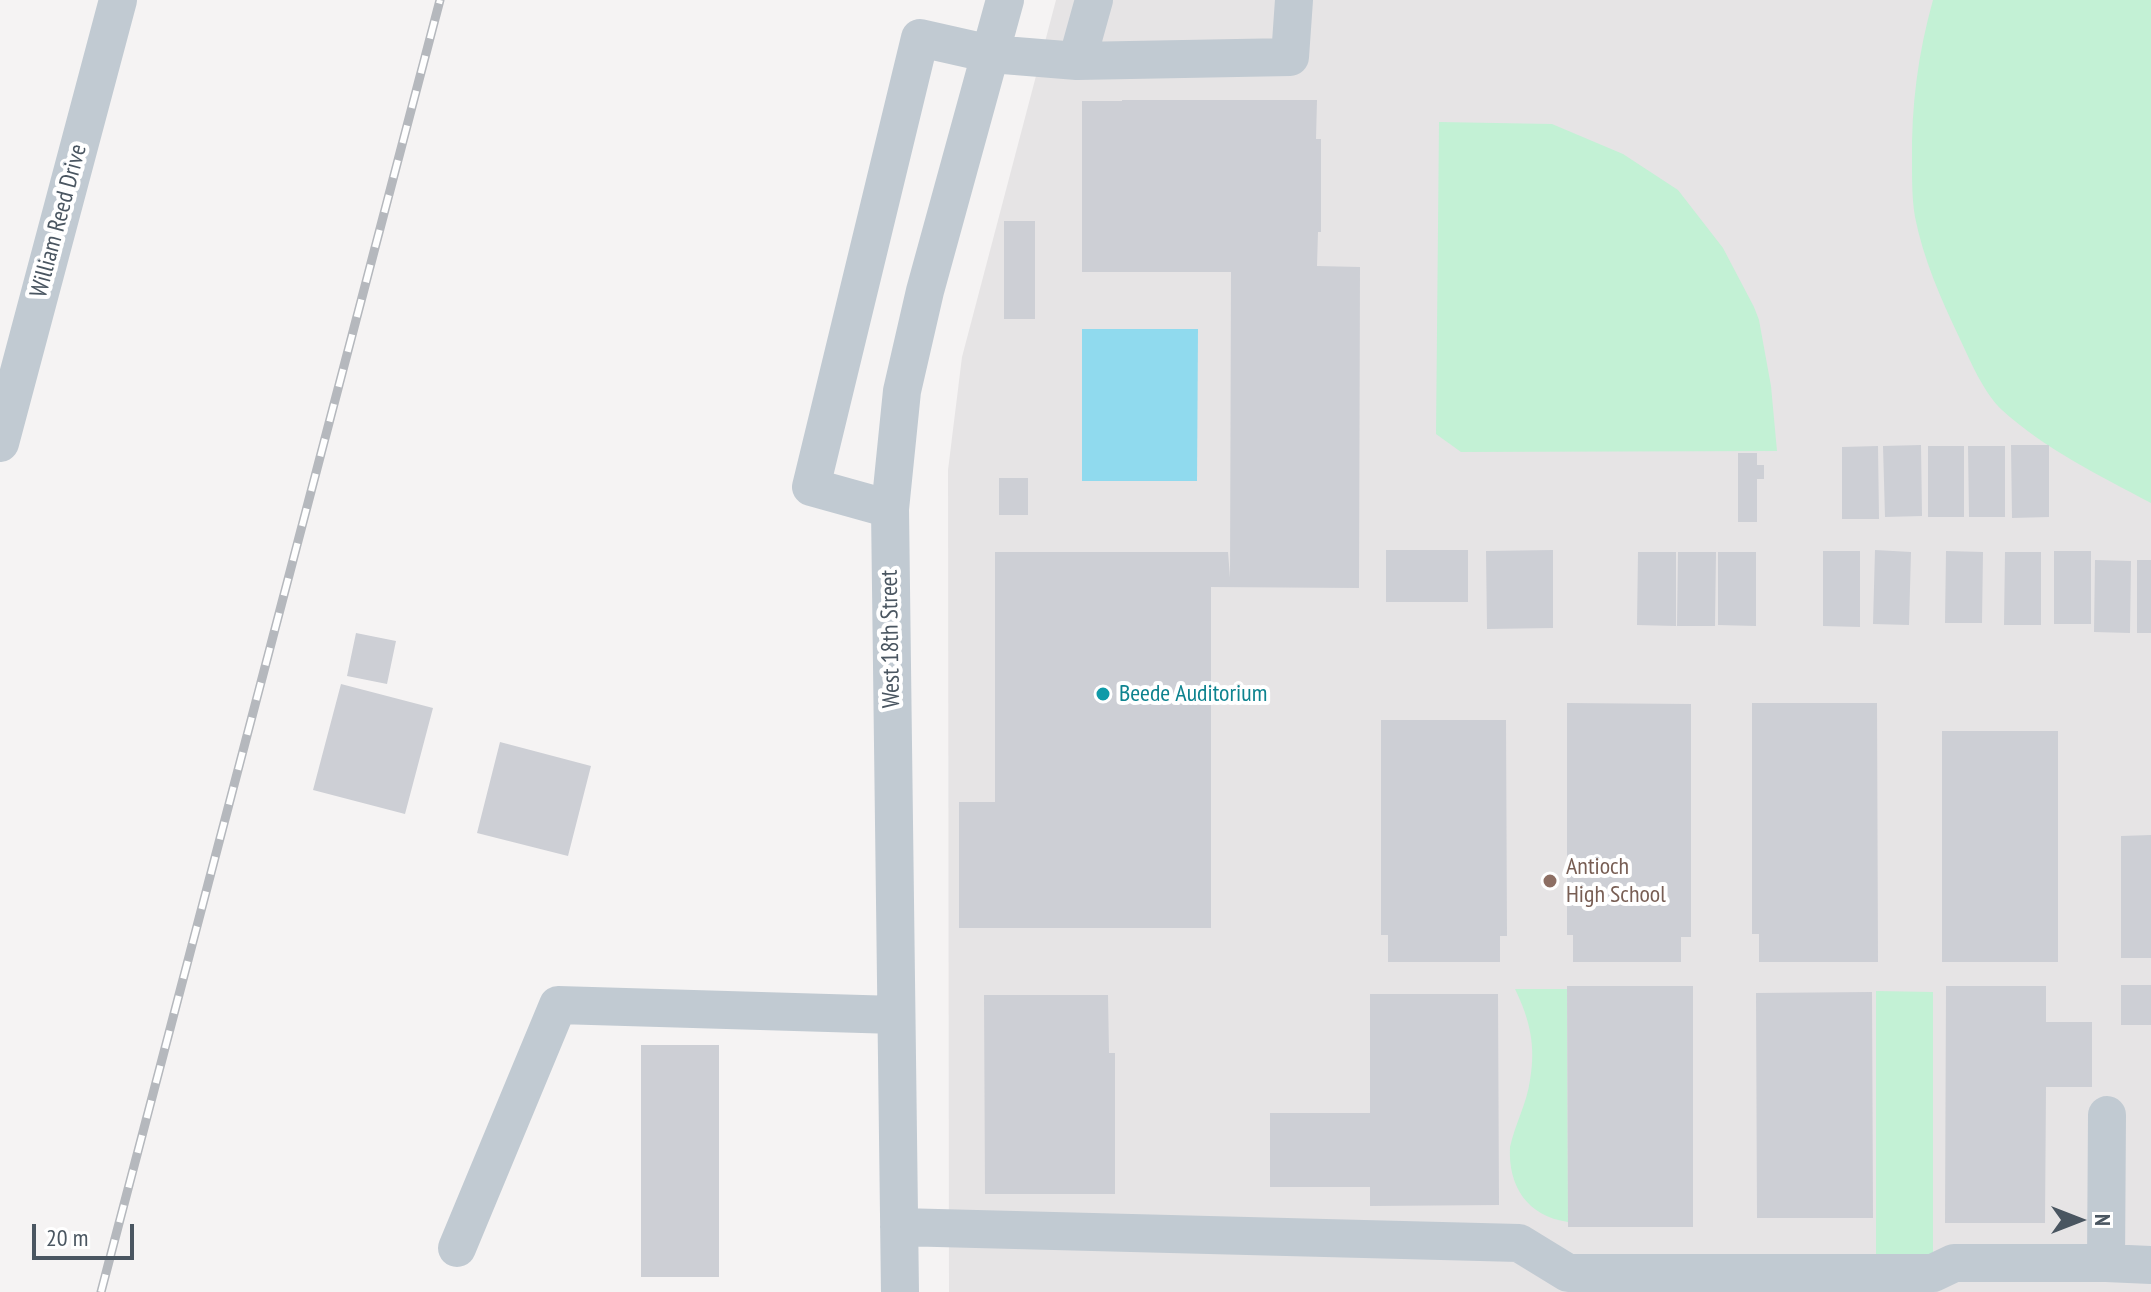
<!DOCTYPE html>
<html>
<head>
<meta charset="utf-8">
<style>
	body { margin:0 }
	#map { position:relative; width:2151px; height:1292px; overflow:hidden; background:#f5f3f3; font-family:"PT Sans Narrow",sans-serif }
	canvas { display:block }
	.north { position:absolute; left:2039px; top:1180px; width:80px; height:80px; -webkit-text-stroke:6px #fff; paint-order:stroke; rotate:90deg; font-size:22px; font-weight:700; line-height:32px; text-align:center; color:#4a5661 }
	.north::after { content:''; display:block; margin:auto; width:28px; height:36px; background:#4a5661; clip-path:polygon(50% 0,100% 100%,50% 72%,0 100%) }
	.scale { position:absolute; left:32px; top:1224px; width:102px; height:36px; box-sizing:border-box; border:4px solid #4a5661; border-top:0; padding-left:10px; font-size:24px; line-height:28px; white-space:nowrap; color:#4a5661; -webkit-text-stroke:6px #fff; paint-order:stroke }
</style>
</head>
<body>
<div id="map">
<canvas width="2151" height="1292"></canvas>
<div class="north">N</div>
<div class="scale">20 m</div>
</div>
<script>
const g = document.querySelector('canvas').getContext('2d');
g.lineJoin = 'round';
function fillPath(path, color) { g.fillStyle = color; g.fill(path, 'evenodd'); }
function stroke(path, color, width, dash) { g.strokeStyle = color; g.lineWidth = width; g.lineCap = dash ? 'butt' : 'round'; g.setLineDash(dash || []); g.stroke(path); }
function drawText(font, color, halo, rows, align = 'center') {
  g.font = font + ' "PT Sans Narrow",sans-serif'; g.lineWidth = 8; g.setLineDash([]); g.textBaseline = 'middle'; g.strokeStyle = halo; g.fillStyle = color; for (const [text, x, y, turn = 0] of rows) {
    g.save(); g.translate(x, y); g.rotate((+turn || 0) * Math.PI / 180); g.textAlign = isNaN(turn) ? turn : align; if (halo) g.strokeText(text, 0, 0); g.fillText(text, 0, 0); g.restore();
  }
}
const education = new Path2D(`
	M 1056,0 L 2151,0 L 2151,1292 L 949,1292 L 948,470 L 962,357 Z`);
const green = new Path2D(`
	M 1933,0 L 2151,0 L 2151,503 C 2100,476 2045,449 2002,410 C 1983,392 1970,360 1959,337 C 1941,299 1923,258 1915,217 C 1912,199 1912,180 1912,162 C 1911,107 1918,53 1933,0 Z
	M 1439,122 L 1552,124 L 1623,154 L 1678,190 L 1723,248 L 1754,307 L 1759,320 L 1771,386 L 1777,451 L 1461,452 L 1436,434 Z
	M 1515,989 L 1567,989 L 1568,1222 C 1527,1216 1508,1186 1510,1147 C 1515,1124 1527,1103 1530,1080 C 1536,1046 1530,1020 1515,989 Z
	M 1876,991 L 1933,992 L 1933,1268 L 1876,1268 Z`);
const water = new Path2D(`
	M 1082,329 L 1198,329 L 1197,481 L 1082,481 Z`);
const building = new Path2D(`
	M 1122,100 L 1317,100 L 1316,139 L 1321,139 L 1321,232 L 1318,232 L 1317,266 L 1360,267 L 1359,588 L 1211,587 L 1211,928 L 959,928 L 959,802 L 995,802 L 995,552 L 1228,552 L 1230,578 L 1231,272 L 1082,272 L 1082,101 L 1122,101 Z
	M 1004,221 L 1035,221 L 1035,319 L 1004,319 Z
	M 1921,445 L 1922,516 L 1885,517 L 1883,446 Z
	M 2011,445 L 2049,445 L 2049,517 L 2012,518 Z
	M 1878,446 L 1879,519 L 1842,519 L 1842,447 Z
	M 1928,446 L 1964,446 L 1964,517 L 1928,517 Z
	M 1968,446 L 2005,446 L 2005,517 L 1969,517 Z
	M 1738,453 L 1757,453 L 1757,465 L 1764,465 L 1764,479 L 1757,479 L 1757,522 L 1738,522 Z
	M 999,478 L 1028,478 L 1028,515 L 999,515 Z
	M 1386,550 L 1468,550 L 1468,602 L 1386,602 Z
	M 1553,550 L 1553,628 L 1487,629 L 1486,551 Z
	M 1875,550 L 1911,552 L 1909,625 L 1873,624 Z
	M 1823,551 L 1860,551 L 1860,627 L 1823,626 Z
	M 1946,551 L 1983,552 L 1982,623 L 1945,623 Z
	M 2054,551 L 2091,551 L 2091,624 L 2054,624 Z
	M 1638,552 L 1676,552 L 1676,626 L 1637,625 Z
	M 1678,552 L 1716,552 L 1715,626 L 1677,626 Z
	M 1718,552 L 1756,552 L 1756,626 L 1718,625 Z
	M 2005,552 L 2041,552 L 2041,625 L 2004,625 Z
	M 2095,560 L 2131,561 L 2130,633 L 2094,632 Z
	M 2137,560 L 2151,560 L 2151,633 L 2137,633 Z
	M 356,633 L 396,641 L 387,684 L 347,676 Z
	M 341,684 L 433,708 L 405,814 L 313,790 Z
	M 1567,703 L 1691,704 L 1691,937 L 1681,937 L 1681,962 L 1573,962 L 1573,935 L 1567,935 Z
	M 1752,703 L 1877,703 L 1878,962 L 1759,962 L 1759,934 L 1752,934 Z
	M 1381,720 L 1506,720 L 1507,936 L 1500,936 L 1500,962 L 1388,962 L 1388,935 L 1381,935 Z
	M 1942,731 L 2058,731 L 2058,962 L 1942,962 Z
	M 500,742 L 591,766 L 568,856 L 477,833 Z
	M 2151,835 L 2151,958 L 2121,958 L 2121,836 Z
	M 2121,985 L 2151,985 L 2151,1025 L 2121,1025 Z
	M 1567,986 L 1693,986 L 1693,1227 L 1568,1227 Z
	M 1946,986 L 2046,986 L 2046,1022 L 2092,1022 L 2092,1087 L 2046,1087 L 2045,1223 L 1945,1223 Z
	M 1872,992 L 1873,1218 L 1757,1218 L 1756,993 Z
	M 1370,994 L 1498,994 L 1499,1205 L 1370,1206 L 1370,1187 L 1270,1187 L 1270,1113 L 1370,1113 Z
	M 984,995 L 1108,995 L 1109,1053 L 1115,1053 L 1115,1194 L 985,1194 Z
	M 641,1045 L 719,1045 L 719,1277 L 641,1277 Z`);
const minor = new Path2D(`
	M 1077,61 L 1094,0
	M 0,443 L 118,0
	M 890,509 L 811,487 L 920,38 L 991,54 L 1077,61 L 1290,57 L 1294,0
	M 899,1227 L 1519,1243 L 1568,1273 L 1933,1273 L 1954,1263 L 2106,1263 L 2151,1265
	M 457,1248 L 558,1005 L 896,1015
	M 2106,1263 L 2107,1115
	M 900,1292 L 890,509 L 902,391 L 925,291 L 1005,0`);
const rail = new Path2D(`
	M 101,1292 L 440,0`);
const markers = [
	[1103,694,8,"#0f9aa8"],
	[1550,881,8,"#8d6e63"]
];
const streetNames = [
	["William Reed Drive",59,221,-75],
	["West 18th Street",891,639,-91]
];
const cultureNames = [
	["Beede Auditorium",1119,694]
];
const educationNames = [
	["Antioch",1566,867],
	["High School",1566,895]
];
fillPath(education, '#e6e4e5');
fillPath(green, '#c3f1d5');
fillPath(water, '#90daee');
fillPath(building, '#cdcfd5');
stroke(minor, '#c1cad2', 38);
stroke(rail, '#b5b8bd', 9);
stroke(rail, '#fff', 6, [18]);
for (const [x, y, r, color] of markers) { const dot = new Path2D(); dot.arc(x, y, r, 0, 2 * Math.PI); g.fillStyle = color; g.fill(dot); stroke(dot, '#fff', 3); }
drawText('24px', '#4a5661', '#fff', streetNames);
drawText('24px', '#0d838f', '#fff', cultureNames, 'left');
drawText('24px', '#785e54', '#fff', educationNames, 'left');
</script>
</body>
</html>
